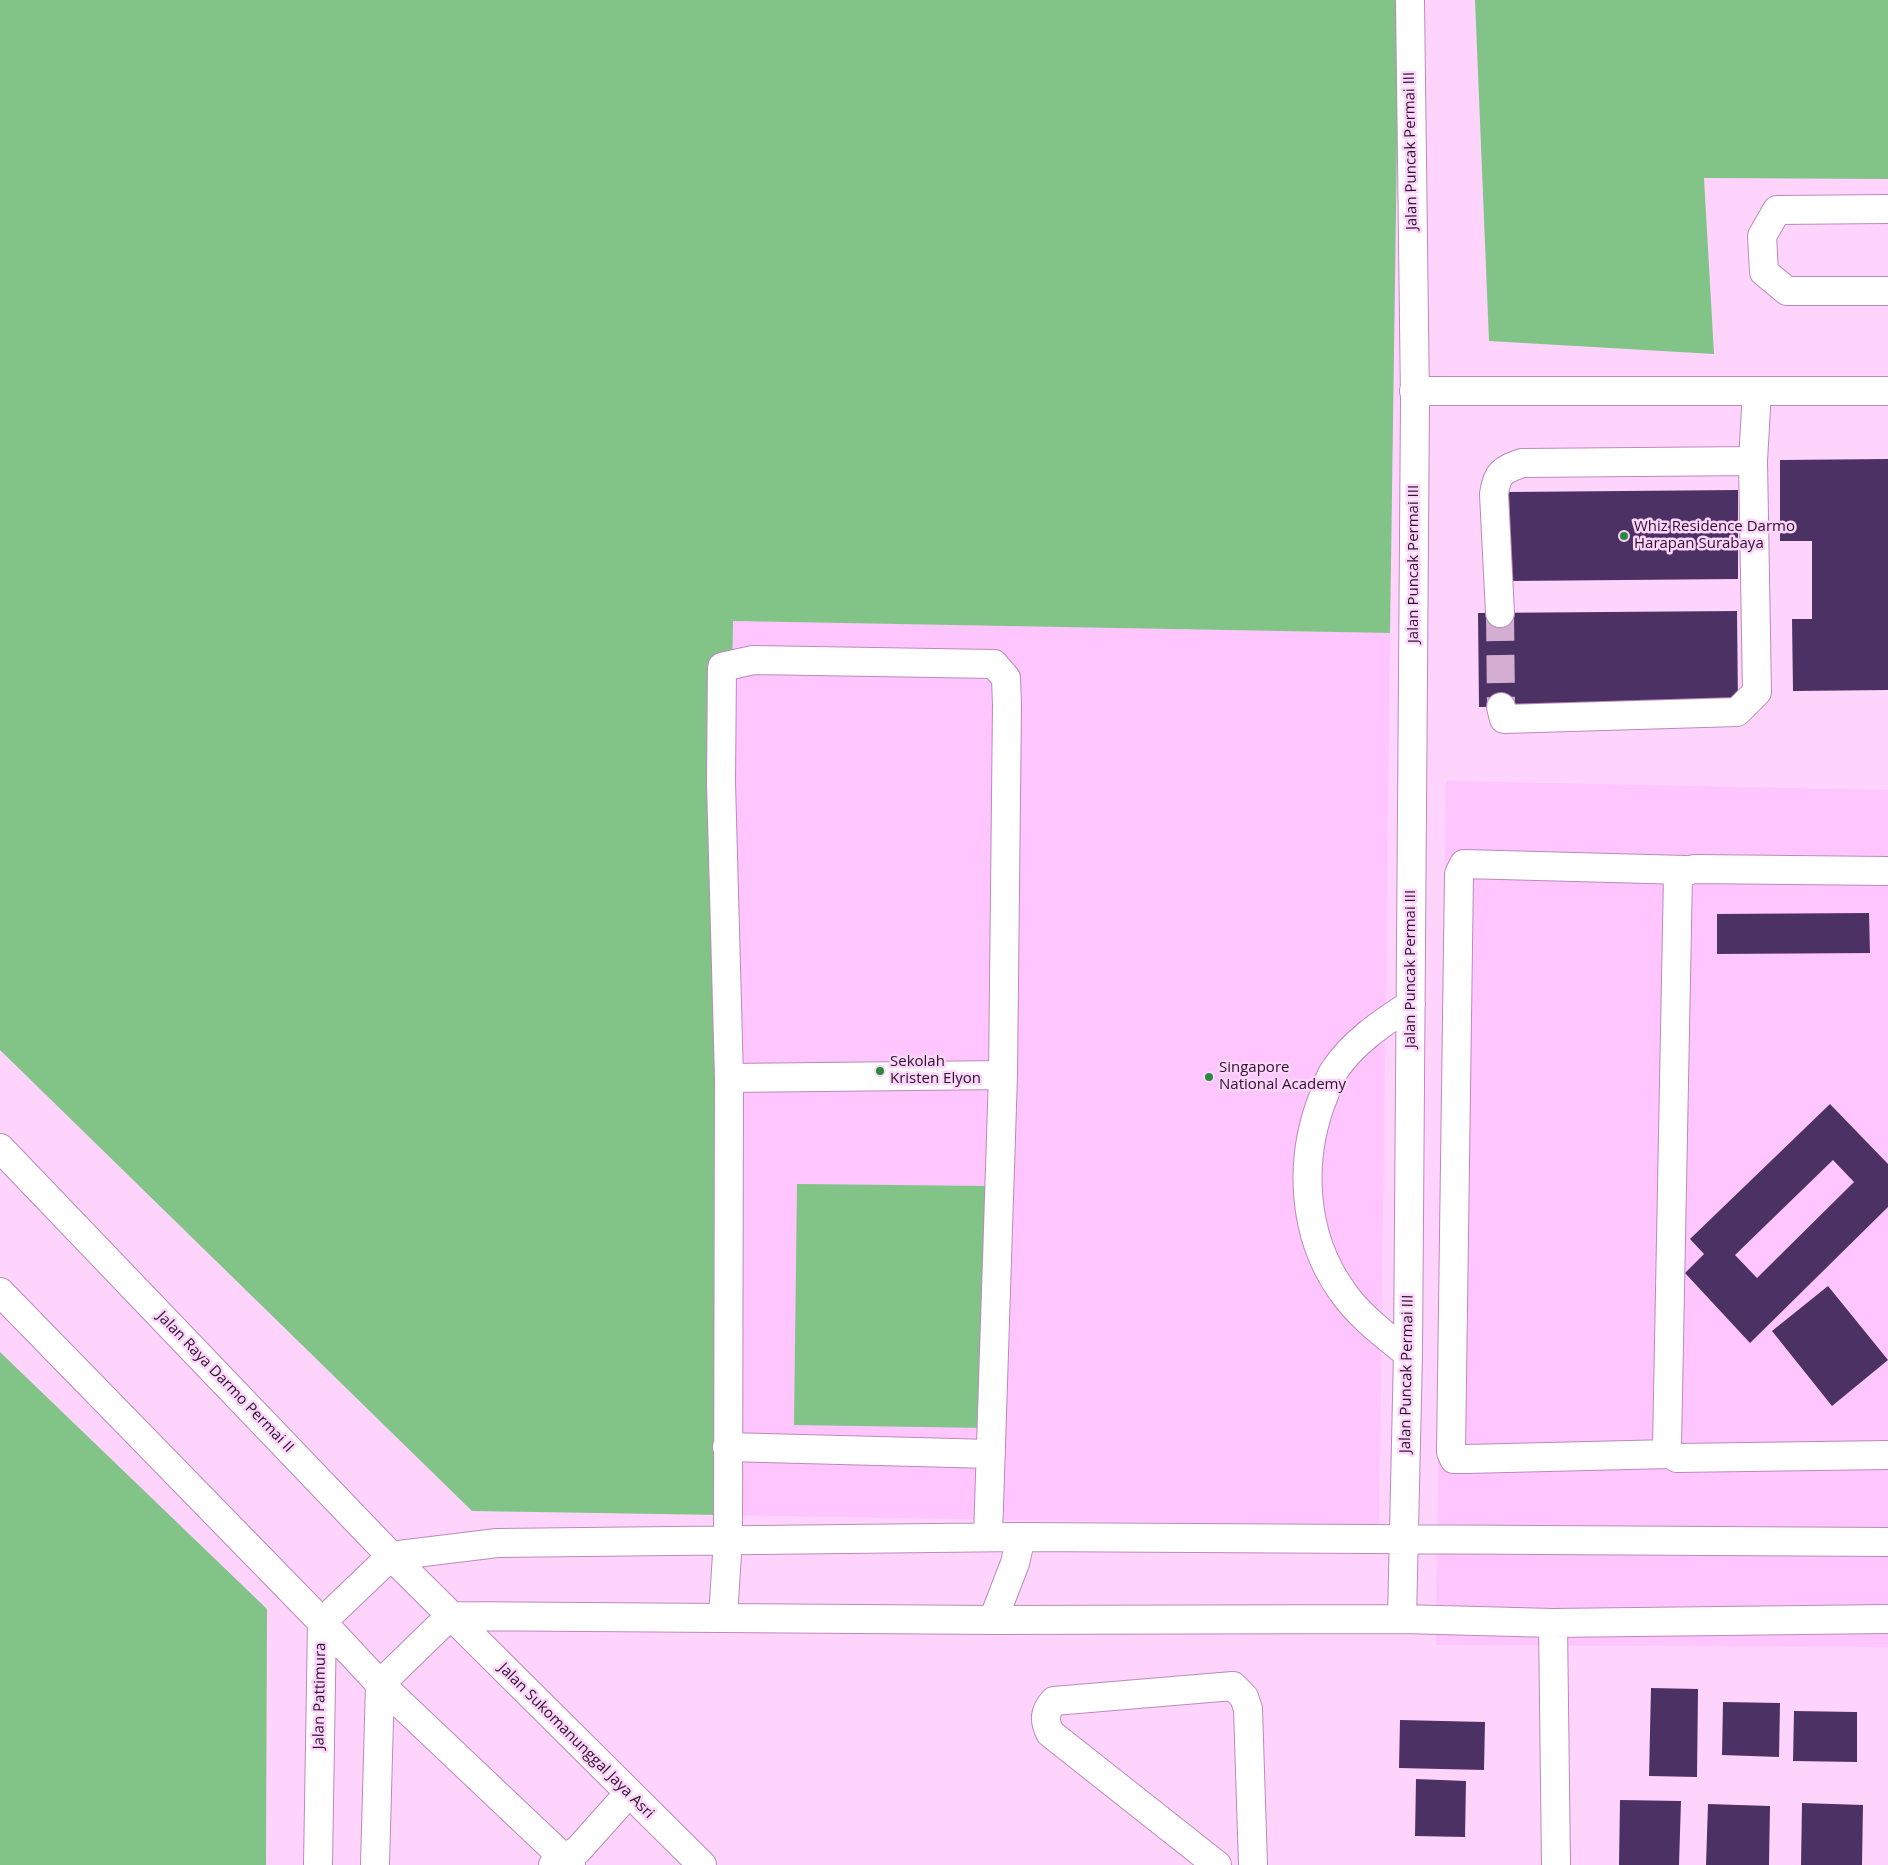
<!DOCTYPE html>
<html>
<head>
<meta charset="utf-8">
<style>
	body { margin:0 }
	canvas { display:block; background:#fed4fd }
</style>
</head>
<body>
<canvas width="1888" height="1865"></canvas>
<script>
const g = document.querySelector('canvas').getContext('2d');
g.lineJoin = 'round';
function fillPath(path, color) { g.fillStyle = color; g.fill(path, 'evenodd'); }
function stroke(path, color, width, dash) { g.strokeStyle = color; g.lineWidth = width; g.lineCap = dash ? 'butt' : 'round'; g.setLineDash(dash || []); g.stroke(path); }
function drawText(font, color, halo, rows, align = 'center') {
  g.font = font + ' "Open Sans",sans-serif'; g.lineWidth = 5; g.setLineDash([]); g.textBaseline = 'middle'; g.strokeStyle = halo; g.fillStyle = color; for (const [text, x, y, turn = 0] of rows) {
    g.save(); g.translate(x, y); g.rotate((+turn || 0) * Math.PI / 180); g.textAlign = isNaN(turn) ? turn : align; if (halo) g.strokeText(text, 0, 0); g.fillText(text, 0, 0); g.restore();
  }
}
const built = new Path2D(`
	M 733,621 L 1390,633 L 1379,1526 L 721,1515 Z
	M 1446,781 L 1888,790 L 1888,1647 L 1436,1645 Z`);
const green = new Path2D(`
	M 0,0 L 1399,0 L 1390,633 L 733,621 L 721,1515 L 472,1511 L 0,1050 Z
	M 1475,0 L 1888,0 L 1888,179 L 1704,178 L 1714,354 L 1489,341 Z
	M 797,1184 L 989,1186 L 986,1428 L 794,1425 Z
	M 0,1352 L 267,1609 L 266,1865 L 0,1865 Z`);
const building = new Path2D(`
	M 1888,459 L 1888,690 L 1793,691 L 1792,619 L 1812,619 L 1812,541 L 1780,541 L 1780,460 Z
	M 1738,490 L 1738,579 L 1510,581 L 1509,492 Z
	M 1737,611 L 1738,705 L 1479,707 L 1478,613 Z
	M 1869,913 L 1870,953 L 1717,954 L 1717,914 Z
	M 1830,1104 L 1888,1164 L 1888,1207 L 1750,1343 L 1685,1273 L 1704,1254 L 1690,1239 ZM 1833,1160 L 1854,1182 L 1757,1278 L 1735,1255 Z
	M 1828,1286 L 1888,1360 L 1832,1406 L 1772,1331 Z
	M 1651,1688 L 1698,1689 L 1697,1777 L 1649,1776 Z
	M 1723,1702 L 1780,1703 L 1779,1757 L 1722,1755 Z
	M 1794,1711 L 1857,1712 L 1857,1762 L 1793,1761 Z
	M 1400,1720 L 1485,1722 L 1484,1770 L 1399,1768 Z
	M 1416,1779 L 1466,1781 L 1465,1837 L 1415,1836 Z
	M 1620,1800 L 1681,1801 L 1679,1865 L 1619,1865 Z
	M 1802,1803 L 1863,1805 L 1862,1865 L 1801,1865 Z
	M 1708,1804 L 1770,1806 L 1769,1865 L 1706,1865 Z`);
const minorTunnel = new Path2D(`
	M 1500,613 L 1501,707`);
const minor = new Path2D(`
	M 1888,209 L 1777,210 L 1762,236 L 1764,272 L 1787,291 L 1888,291
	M 1414,391 L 1888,391
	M 1500,613 L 1494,494 C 1497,473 1502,470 1522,463 L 1753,461 L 1757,391
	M 1501,707 L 1504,719 L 1737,712 L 1757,692 L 1753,461
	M 1888,871 L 1694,869 L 1678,874 L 1667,1446 L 1670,1454 L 1677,1458 L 1888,1455
	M 729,1078 L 1003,1075
	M 0,1148 L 391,1556 L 702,1865
	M 0,1292 L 322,1622 L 380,1684 L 571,1865
	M 1408,1354 C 1385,1335 1359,1316 1342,1291 C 1302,1235 1298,1159 1324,1095 C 1327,1088 1329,1078 1334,1071 C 1353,1042 1382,1023 1411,1004
	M 727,1447 L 991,1454
	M 1670,1454 L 1466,1459 L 1454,1459 L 1451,1452 L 1459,874 L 1464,864 L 1685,870
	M 1021,1537 L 1888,1542
	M 450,1616 L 993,1620 L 1402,1619 L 1553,1623 L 1888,1619
	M 723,1617 L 728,1539 L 729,1078 L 721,782 L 722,667 L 753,660 L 994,664 L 1006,678 L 1007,705 L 1003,1075 L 988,1537
	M 1402,1619 L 1408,1354 L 1415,401 L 1410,0
	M 1553,1623 L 1556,1865
	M 318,1865 L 322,1622 L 391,1556 L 497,1543 L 1021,1537 L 1015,1563 L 993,1620
	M 375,1865 L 380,1684 L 450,1616
	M 553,1865 L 578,1850 L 629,1793
	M 1217,1865 L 1050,1733 C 1044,1720 1044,1712 1054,1701 L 1233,1686 L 1244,1697 L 1248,1709 L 1253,1865`);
const markers = [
	[1624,536,5,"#29893c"],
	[880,1071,5,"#29893c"],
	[1209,1077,5,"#29893c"]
];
const streetNames = [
	["Jalan Puncak Permai III",1411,151,-91],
	["Jalan Puncak Permai III",1414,564,-90],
	["Jalan Puncak Permai III",1411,969,-90],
	["Jalan Puncak Permai III",1407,1374,-89],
	["Jalan Raya Darmo Permai II",225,1382,46],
	["Jalan Pattimura",320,1696,-89],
	["Jalan Sukomanunggal Jaya Asri",576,1741,45]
];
const poiNames = [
	["Whiz Residence Darmo",1634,527],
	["Harapan Surabaya",1634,544],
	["Sekolah",890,1062],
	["Kristen Elyon",890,1079],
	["Singapore",1219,1068],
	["National Academy",1219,1085]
];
fillPath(built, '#fec5fe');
fillPath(green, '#82c488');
fillPath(building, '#4c3264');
stroke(minorTunnel, '#d3aed2', 28, [28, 14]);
stroke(minor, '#bb8aba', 30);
stroke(minor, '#fff', 28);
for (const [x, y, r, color] of markers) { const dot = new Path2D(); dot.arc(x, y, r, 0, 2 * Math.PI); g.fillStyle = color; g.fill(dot); stroke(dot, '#fed4fd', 2); }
drawText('15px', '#271528', '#fed4fd', streetNames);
drawText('15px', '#271528', '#fed4fd', poiNames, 'left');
</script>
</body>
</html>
